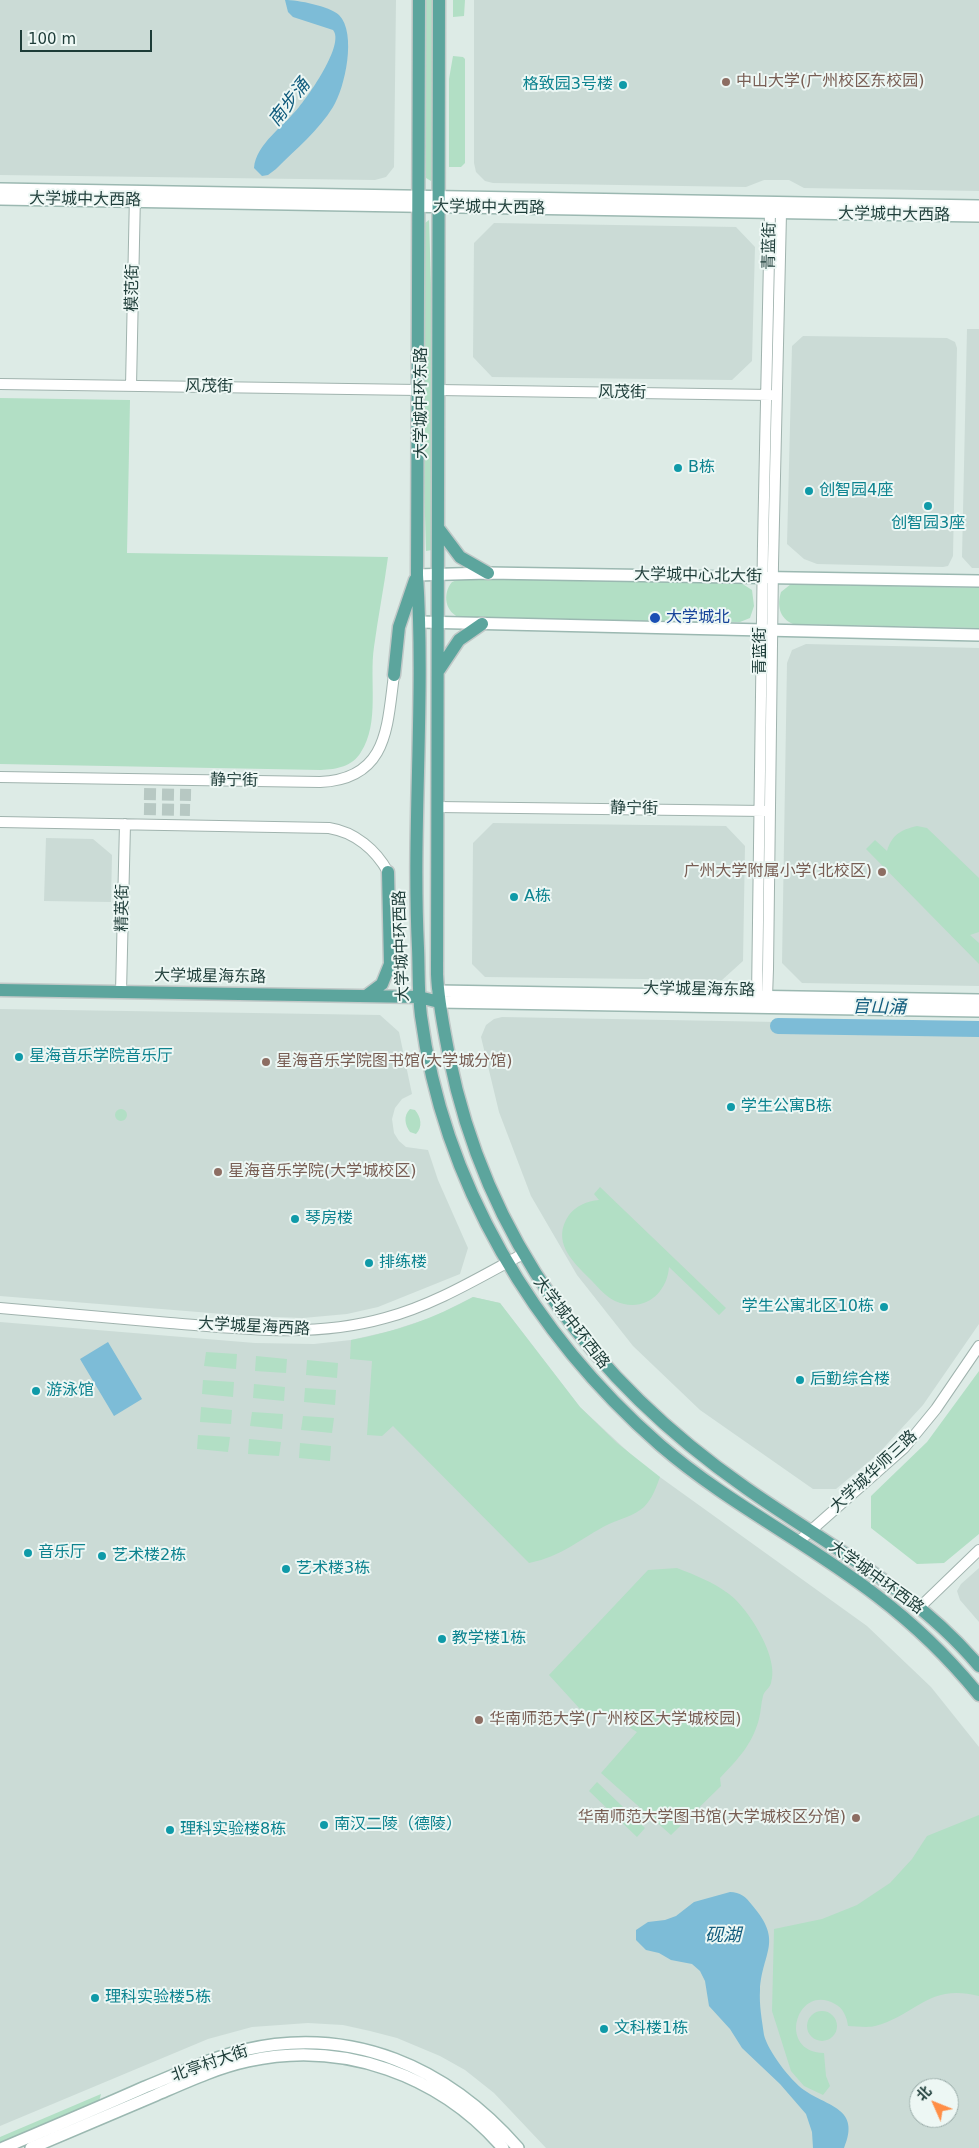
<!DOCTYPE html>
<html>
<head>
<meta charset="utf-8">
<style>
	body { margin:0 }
	#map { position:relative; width:979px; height:2148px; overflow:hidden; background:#ddebe6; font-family:"DejaVu Sans","Noto Sans SC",sans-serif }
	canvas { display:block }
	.north { position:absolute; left:909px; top:2078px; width:50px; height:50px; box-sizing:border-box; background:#edf7f4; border:1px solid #9aaca9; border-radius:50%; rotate:314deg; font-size:14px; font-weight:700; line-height:20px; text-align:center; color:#1d3c38 }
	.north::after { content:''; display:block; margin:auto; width:18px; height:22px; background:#ff8e46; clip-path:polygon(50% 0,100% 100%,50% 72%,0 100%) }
	.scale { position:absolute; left:20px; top:30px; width:132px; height:22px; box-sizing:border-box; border:2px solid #1d3c38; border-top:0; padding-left:6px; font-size:15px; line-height:18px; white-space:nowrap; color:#1d3c38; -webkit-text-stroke:4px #edf7f4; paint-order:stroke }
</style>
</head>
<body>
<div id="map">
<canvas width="979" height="2148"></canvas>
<div class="north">北</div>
<div class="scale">100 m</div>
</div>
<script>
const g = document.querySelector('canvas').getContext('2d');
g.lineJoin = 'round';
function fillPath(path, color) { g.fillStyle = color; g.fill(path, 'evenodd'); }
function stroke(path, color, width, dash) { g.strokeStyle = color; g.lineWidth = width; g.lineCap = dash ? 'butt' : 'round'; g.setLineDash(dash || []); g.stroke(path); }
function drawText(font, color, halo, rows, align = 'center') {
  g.font = font + ' "DejaVu Sans","Noto Sans SC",sans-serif'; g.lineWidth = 4; g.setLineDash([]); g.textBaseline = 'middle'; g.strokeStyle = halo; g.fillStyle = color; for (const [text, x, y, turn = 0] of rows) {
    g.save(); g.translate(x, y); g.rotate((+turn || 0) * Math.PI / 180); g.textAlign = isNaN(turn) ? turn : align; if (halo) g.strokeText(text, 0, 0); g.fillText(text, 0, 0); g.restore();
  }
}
const built = new Path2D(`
	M 0,0 L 396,0 L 394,167 L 386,177 L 375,180 L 0,175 Z
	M 474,0 L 979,0 L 979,191 L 804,188 L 789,180 L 764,180 L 746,187 L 493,183 L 485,181 L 476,172 L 474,163 Z
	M 494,223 L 736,227 L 755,247 L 752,361 L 732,380 L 492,377 L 473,357 L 474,243 Z
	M 967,329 L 979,329 L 979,568 L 972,568 L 962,557 Z
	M 803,336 L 947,338 L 955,342 L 957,348 L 953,556 L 948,566 L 943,567 L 817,564 L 804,559 L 787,544 L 792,346 Z
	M 806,644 L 979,648 L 979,986 L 802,983 L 782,963 L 787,663 L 792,650 Z
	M 493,823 L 726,826 L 745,846 L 743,961 L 722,980 L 485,977 L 472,964 L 473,843 Z
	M 46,838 L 93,839 L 112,855 L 111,902 L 44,901 Z
	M 0,1009 L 380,1015 L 399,1032 L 412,1094 L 402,1099 L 395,1108 L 392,1119 L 394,1133 L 399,1141 L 406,1147 L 428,1150 L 438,1180 L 468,1248 L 460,1274 L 378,1307 L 347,1314 L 303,1318 L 248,1316 L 0,1296 Z
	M 502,1017 L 777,1022 L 777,1030 L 979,1033 L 979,1324 L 923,1405 L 878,1454 L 836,1489 L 813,1489 L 700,1410 L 633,1346 L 577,1275 L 531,1196 L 499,1112 L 481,1037 L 486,1025 L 494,1019 Z
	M 473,1297 L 500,1303 L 580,1407 L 639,1462 L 867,1626 L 931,1687 L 979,1747 L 979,2148 L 546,2148 L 494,2093 L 465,2070 L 440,2056 L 397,2038 L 370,2031 L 343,2025 L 308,2023 L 252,2027 L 208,2039 L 0,2126 L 0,1322 L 255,1343 L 314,1344 L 351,1340 L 390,1331 L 433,1317 ZM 919,2088 L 949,2088 L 949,2118 L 919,2118 Z
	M 979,1568 L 979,1622 L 960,1600 L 957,1591 L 961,1584 Z`);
const green = new Path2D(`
	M 424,0 L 434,0 L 433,177 L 431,181 L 426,178 Z
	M 453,0 L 465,0 L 464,16 L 453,17 Z
	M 453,56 L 463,57 L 465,59 L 465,163 L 461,167 L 449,167 L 449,79 Z
	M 429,220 L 433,349 L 432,550 L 426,551 L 423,446 L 425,223 Z
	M 0,398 L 130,400 L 127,553 L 388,557 C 384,587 378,617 374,647 C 369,680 380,723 361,752 C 352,767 337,769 321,770 L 0,764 Z
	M 462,578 L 741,583 L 752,590 L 754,606 L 750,618 L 740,622 L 461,618 C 445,613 442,594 452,582 Z
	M 791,584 L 979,588 L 979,628 L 793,624 C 779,618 777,605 781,592 Z
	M 917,826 L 927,828 L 979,878 L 979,932 L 970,935 L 979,943 L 979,964 L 866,849 L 875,840 L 887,851 C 892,835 900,830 917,826 Z
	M115 1115a6 6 0 1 1 12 0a6 6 0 1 1-12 0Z
	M 410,1109 L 415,1110 C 421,1117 423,1127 416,1134 L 410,1132 C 405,1125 403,1116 410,1109 Z
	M 600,1187 L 726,1308 L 719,1315 L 669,1267 C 667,1294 643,1314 615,1301 C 605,1296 597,1286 589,1278 C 572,1261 551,1241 569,1215 C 576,1206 587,1201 599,1200 L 594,1194 Z
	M 473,1297 L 500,1303 L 580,1407 L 617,1443 L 660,1477 C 656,1488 652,1499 644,1507 C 634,1516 620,1519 609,1524 C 579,1539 564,1556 529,1563 L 393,1426 L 382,1436 L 367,1435 L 372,1361 L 350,1359 L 351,1340 C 395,1332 435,1318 473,1297 Z
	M 206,1352 L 237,1354 L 236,1369 L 204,1366 Z
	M 256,1356 L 287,1359 L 286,1373 L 255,1371 Z
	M 307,1360 L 338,1363 L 337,1378 L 306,1375 Z
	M 979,1371 L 979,1534 L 944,1563 L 917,1564 L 871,1528 L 871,1496 L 927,1442 Z
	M 203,1380 L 234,1382 L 233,1397 L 202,1394 Z
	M 254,1384 L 285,1387 L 284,1401 L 253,1398 Z
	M 305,1388 L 336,1390 L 335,1405 L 304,1402 Z
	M 201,1407 L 232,1410 L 231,1424 L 200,1422 Z
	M 252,1412 L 283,1414 L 282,1429 L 250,1426 Z
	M 303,1416 L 334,1418 L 332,1433 L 301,1430 Z
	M 198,1435 L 230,1437 L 228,1452 L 197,1449 Z
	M 249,1439 L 281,1442 L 279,1456 L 248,1454 Z
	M 300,1443 L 331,1446 L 330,1461 L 299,1458 Z
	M 677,1568 C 695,1575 713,1582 729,1594 C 748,1608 780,1658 771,1683 C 770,1688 764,1691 763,1696 C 761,1703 761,1711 759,1719 C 752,1745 738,1759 720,1778 L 721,1786 L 671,1835 L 601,1773 L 637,1732 L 614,1718 L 580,1709 L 549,1675 L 648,1570 Z
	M 597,1782 L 645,1828 L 637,1837 L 589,1791 Z
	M 979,1815 L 979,1996 C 928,1983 917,2015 875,2026 C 867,2028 856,2026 848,2026 C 847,2017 843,2008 835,2004 C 797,1982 776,2052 824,2053 L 826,2076 L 830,2086 L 823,2095 L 804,2086 L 791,2071 L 772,2011 L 774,1929 L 822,1919 L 857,1905 L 890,1883 L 912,1859 L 927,1836 Z
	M807 2026a15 15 0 1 1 30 0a15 15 0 1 1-30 0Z
	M 101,2094 L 99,2102 L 0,2144 L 0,2137 Z`);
const water = new Path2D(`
	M 285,0 C 298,0 329,6 339,15 C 357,33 345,88 333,107 C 319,130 296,149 276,169 L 268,175 L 262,176 L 254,168 C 256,144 284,126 299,107 C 309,95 345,44 333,30 L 293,17 L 288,12 Z
	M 108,1342 L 142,1399 L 114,1416 L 80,1359 Z
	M 730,1892 C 740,1892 746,1897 752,1905 C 784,1942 762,1952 760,1990 C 759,2005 762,2020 764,2035 C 768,2051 790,2080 804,2090 C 828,2107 861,2108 844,2148 L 813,2148 L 812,2132 L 806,2114 L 780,2084 L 742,2048 L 730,2029 L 709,2006 L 705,1981 L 700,1971 L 692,1964 L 671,1960 L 659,1953 L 646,1950 L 636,1940 L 636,1930 L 648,1922 L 665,1920 L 676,1916 L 694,1902 Z`);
const river = new Path2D(`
	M 778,1026 L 979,1029`);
const primaryTunnel = new Path2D(`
	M 144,794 L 191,795
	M 144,809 L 190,810`);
const tertiary = new Path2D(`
	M 0,384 L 418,390
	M 131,386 L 135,194
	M 438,390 L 771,395
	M 0,777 L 320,782 C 388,779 387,727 394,675
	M 437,807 L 765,811
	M 0,822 L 329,828 C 355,832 376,850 388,872
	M 121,992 L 125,824
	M 759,1002 L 757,997 L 763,544 L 770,212 L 774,206
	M 764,1002 L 767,997 L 768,969 L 773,564 L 781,213 L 778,206
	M 0,1308 C 57,1313 114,1318 170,1323 C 243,1329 314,1338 385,1318 C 434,1305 478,1278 523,1254
	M 798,1542 L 904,1448 L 936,1409 L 979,1346
	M 920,1607 L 979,1550`);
const secondary = new Path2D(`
	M 0,189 L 979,206
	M 0,199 L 979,216
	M 417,575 L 488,573 L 979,581
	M 420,622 L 979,635
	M 438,991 L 979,1000
	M 439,1002 L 979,1011
	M 3,2148 C 50,2128 98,2108 145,2087 C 178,2074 210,2058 244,2050 C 352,2025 447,2067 518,2148
	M 31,2148 C 73,2130 114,2113 156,2095 C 186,2082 216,2068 248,2061 C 343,2040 440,2075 503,2148`);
const primary = new Path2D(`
	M 419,0 L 417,575 C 425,699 412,824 418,948 C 419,971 418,993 421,1016 C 443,1183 534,1335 660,1445 C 727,1503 807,1542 877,1596 C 915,1625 949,1658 979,1695
	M 439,0 L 437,974 C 438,1002 444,1029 449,1056 C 486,1240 594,1382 746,1488 C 827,1545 914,1589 979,1666
	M 439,529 L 460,557 L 488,573
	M 439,670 L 459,640 L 482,624
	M 394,675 L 399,627 L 415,580
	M 0,990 L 419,997 L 439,1002
	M 366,996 L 382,984 L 390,964 L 388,872`);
const markers = [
	[726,82,5,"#8d6e63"],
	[623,85,5,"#0f9aa8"],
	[678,468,5,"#0f9aa8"],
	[809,491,5,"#0f9aa8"],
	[928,506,5,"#0f9aa8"],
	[655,618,6,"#1a4fb4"],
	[882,872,5,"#8d6e63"],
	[514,897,5,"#0f9aa8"],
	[19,1057,5,"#0f9aa8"],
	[266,1062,5,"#8d6e63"],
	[731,1107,5,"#0f9aa8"],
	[218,1172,5,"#8d6e63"],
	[295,1219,5,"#0f9aa8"],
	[369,1263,5,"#0f9aa8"],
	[884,1307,5,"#0f9aa8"],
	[800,1380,5,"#0f9aa8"],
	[36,1391,5,"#0f9aa8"],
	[28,1553,5,"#0f9aa8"],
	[102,1556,5,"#0f9aa8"],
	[286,1569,5,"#0f9aa8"],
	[442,1639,5,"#0f9aa8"],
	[479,1720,5,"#8d6e63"],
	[856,1818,5,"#8d6e63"],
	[324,1825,5,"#0f9aa8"],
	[170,1830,5,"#0f9aa8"],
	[95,1998,5,"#0f9aa8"],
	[604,2029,5,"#0f9aa8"]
];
const educationNames = [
	["中山大学(广州校区东校园)",736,82],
	["广州大学附属小学(北校区)",872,872,"right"],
	["星海音乐学院图书馆(大学城分馆)",276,1062],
	["星海音乐学院(大学城校区)",228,1172],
	["华南师范大学(广州校区大学城校园)",489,1720],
	["华南师范大学图书馆(大学城校区分馆)",846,1818,"right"]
];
const cultureNames = [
	["格致园3号楼",613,85,"right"],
	["B栋",688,468],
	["创智园4座",819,491],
	["创智园3座",928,524,"center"],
	["A栋",524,897],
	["星海音乐学院音乐厅",29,1057],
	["学生公寓B栋",741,1107],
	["琴房楼",305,1219],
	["排练楼",379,1263],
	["学生公寓北区10栋",874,1307,"right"],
	["后勤综合楼",810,1380],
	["游泳馆",46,1391],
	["音乐厅",38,1553],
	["艺术楼2栋",112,1556],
	["艺术楼3栋",296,1569],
	["教学楼1栋",452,1639],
	["南汉二陵（德陵）",334,1825],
	["理科实验楼8栋",180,1830],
	["理科实验楼5栋",105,1998],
	["文科楼1栋",614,2029]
];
const streetNames = [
	["大学城中大西路",85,200,1],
	["大学城中大西路",489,208,1],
	["大学城中大西路",894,215,1],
	["青蓝街",770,246,-89],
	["模范街",133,288,-89],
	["风茂街",209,387,1],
	["风茂街",622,393,1],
	["大学城中环东路",422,403,-90],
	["大学城中心北大街",698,576,1],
	["青蓝街",761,651,-90],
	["静宁街",234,781,1],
	["静宁街",634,809,1],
	["精英街",123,908,-89],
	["大学城中环西路",402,946,-92],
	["大学城星海东路",210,977,1],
	["大学城星海东路",699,990,1],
	["大学城中环西路",571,1323,52],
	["大学城星海西路",254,1327,3],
	["大学城华师三路",874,1472,-43],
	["大学城中环西路",876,1578,36],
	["北亭村大街",210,2064,-19]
];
const transitNames = [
	["大学城北",666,618]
];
const waterNames = [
	["南步涌",290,103,-52],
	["官山涌",879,1008,1],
	["砚湖",723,1936]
];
fillPath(built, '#cbdbd6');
fillPath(green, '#b2dfc5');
fillPath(water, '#7dbcd7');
stroke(river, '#7dbcd7', 16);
stroke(primaryTunnel, '#b7c8c3', 12, [12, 6]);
stroke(tertiary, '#a0b3ae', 12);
stroke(secondary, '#9bb8b1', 14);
stroke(primary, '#c0c8c7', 15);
stroke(tertiary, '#fff', 10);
stroke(secondary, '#fff', 11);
stroke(primary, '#5ca59d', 12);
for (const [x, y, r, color] of markers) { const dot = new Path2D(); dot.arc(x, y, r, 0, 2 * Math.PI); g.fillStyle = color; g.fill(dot); stroke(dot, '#edf7f4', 2); }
drawText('16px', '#785e54', '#edf7f4', educationNames, 'left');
drawText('16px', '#0d838f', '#edf7f4', cultureNames, 'left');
drawText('16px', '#1d3c38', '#edf7f4', streetNames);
drawText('16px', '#164399', '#edf7f4', transitNames, 'left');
drawText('italic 18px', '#115c7d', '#edf7f4', waterNames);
</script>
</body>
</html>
